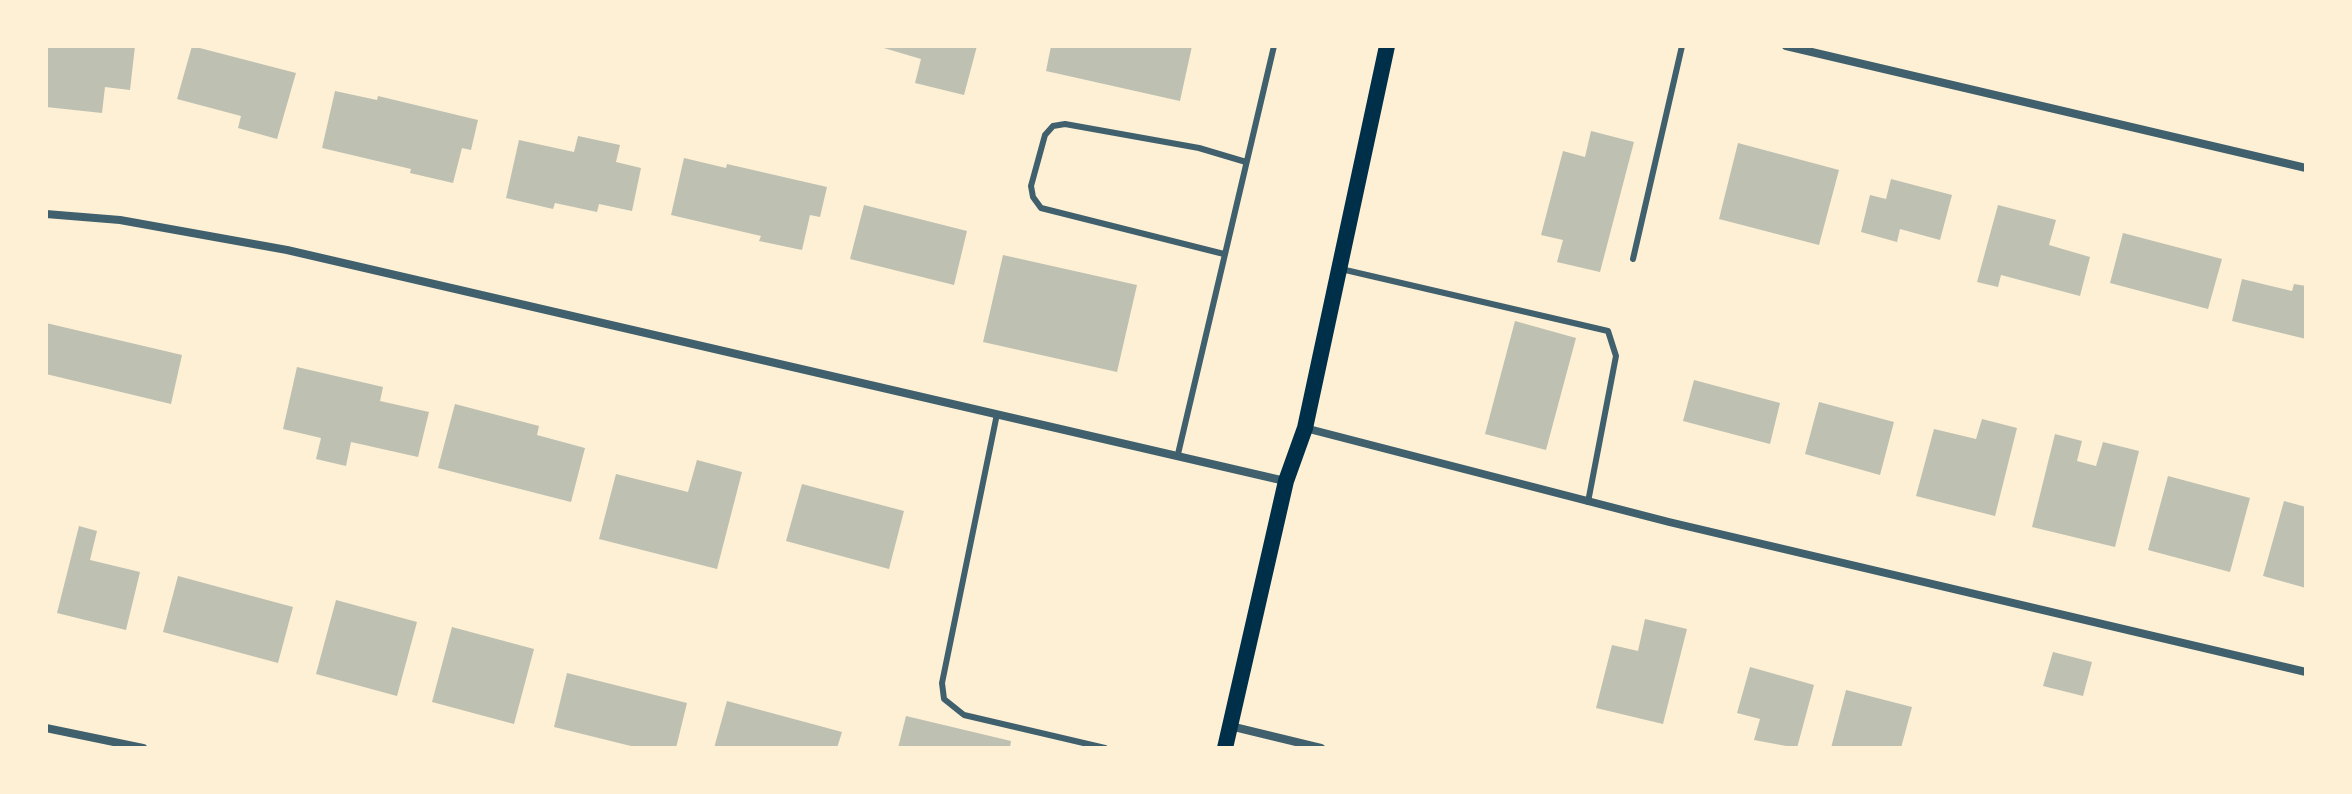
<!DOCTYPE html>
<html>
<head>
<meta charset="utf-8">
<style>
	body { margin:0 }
	#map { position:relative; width:2352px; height:794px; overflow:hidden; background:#fdf0d5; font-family:Barlow,sans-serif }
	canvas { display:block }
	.frame { position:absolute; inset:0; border:48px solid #fdf0d5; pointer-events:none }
</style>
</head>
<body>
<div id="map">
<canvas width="2352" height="794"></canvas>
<div class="frame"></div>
</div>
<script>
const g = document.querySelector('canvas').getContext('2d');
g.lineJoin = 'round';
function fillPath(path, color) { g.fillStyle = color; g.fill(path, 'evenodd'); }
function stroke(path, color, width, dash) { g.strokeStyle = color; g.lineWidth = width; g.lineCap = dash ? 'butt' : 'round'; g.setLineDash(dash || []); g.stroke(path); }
const building = new Path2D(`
	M 46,46 L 135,46 L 130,90 L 105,87 L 102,113 L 46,107 Z
	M 192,46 L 296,73 L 277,139 L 238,128 L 241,116 L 177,99 Z
	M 877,46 L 977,46 L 964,95 L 915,83 L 921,59 Z
	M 1051,46 L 1192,46 L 1180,101 L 1046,71 Z
	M 335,91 L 377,100 L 378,96 L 478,120 L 471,150 L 462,148 L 453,183 L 410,173 L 411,169 L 322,148 Z
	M 1591,131 L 1634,142 L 1600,272 L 1557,262 L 1563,240 L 1541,235 L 1563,151 L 1585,157 Z
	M 578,136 L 620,145 L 616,162 L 641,168 L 632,211 L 599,204 L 597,212 L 555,203 L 553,209 L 506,198 L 519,140 L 574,152 Z
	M 1738,143 L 1839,170 L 1819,245 L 1719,219 Z
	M 684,158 L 726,168 L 727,164 L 827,187 L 820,217 L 810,215 L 802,250 L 759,241 L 761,236 L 671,215 Z
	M 1891,179 L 1952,195 L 1940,240 L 1900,229 L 1897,242 L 1861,232 L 1870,195 L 1886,199 Z
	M 864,205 L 967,231 L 954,285 L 850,259 Z
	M 1998,205 L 2056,220 L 2049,245 L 2090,257 L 2080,296 L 2001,275 L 1998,287 L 1977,282 Z
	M 2123,233 L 2222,259 L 2208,309 L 2110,283 Z
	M 1003,255 L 1137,285 L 1117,372 L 983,342 Z
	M 2242,279 L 2292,291 L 2294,284 L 2306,286 L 2306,339 L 2232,321 Z
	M 1515,321 L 1576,338 L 1546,450 L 1485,434 Z
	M 46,323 L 182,355 L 171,404 L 46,374 Z
	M 297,367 L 383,387 L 380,401 L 429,412 L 418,457 L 351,442 L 346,466 L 316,459 L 321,438 L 283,429 Z
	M 1694,380 L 1780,403 L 1770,444 L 1683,421 Z
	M 1819,402 L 1894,422 L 1880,475 L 1805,454 Z
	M 455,404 L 539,426 L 537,435 L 585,448 L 571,502 L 438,468 Z
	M 1982,419 L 2017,428 L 1995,516 L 1916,496 L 1934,429 L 1976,439 Z
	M 2055,434 L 2082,441 L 2077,461 L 2096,466 L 2103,442 L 2139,451 L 2115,547 L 2032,527 Z
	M 697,460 L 742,472 L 717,569 L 599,539 L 616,474 L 688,492 Z
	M 2168,476 L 2250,498 L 2230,572 L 2148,550 Z
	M 802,484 L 904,511 L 889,569 L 786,541 Z
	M 2284,501 L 2306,507 L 2306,588 L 2263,576 Z
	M 79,526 L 97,531 L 90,560 L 140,572 L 126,630 L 57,613 Z
	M 178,576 L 293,607 L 278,663 L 163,632 Z
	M 336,600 L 417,622 L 397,696 L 316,674 Z
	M 1645,619 L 1687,629 L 1663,724 L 1596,708 L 1612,645 L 1638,651 Z
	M 452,627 L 534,649 L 514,724 L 432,702 Z
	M 2053,652 L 2092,662 L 2083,696 L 2043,686 Z
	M 1750,667 L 1814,685 L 1797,748 L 1754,740 L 1760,719 L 1737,713 Z
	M 567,673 L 687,703 L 676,748 L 639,748 L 554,727 Z
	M 1846,690 L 1912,707 L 1901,748 L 1831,748 Z
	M 727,701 L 842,732 L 837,748 L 714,748 Z
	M 906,716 L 1011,741 L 1010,748 L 898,748 Z`);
const service = new Path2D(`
	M 1224,254 L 1041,208 L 1033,197 L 1031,186 L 1045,135 L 1053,126 L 1065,124 L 1199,148 L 1246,162
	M 1633,259 L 1682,46
	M 1341,269 L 1608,331 L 1616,356 L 1588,502
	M 997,414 L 942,683 L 944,699 L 964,715 L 1105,748
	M 1178,454 L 1274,46`);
const minor = new Path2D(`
	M 1786,46 L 2306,168
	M 46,214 L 120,220 L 287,250 L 1285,481
	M 1305,428 L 1669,522 L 2306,672
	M 1230,726 L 1321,748
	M 46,728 L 143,748`);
const secondary = new Path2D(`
	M 1225,748 L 1286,481 L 1305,428 L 1387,46`);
fillPath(building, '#bec0b2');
stroke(service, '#3f606c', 6);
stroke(minor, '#3f606c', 8);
stroke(secondary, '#003049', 16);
</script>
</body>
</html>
